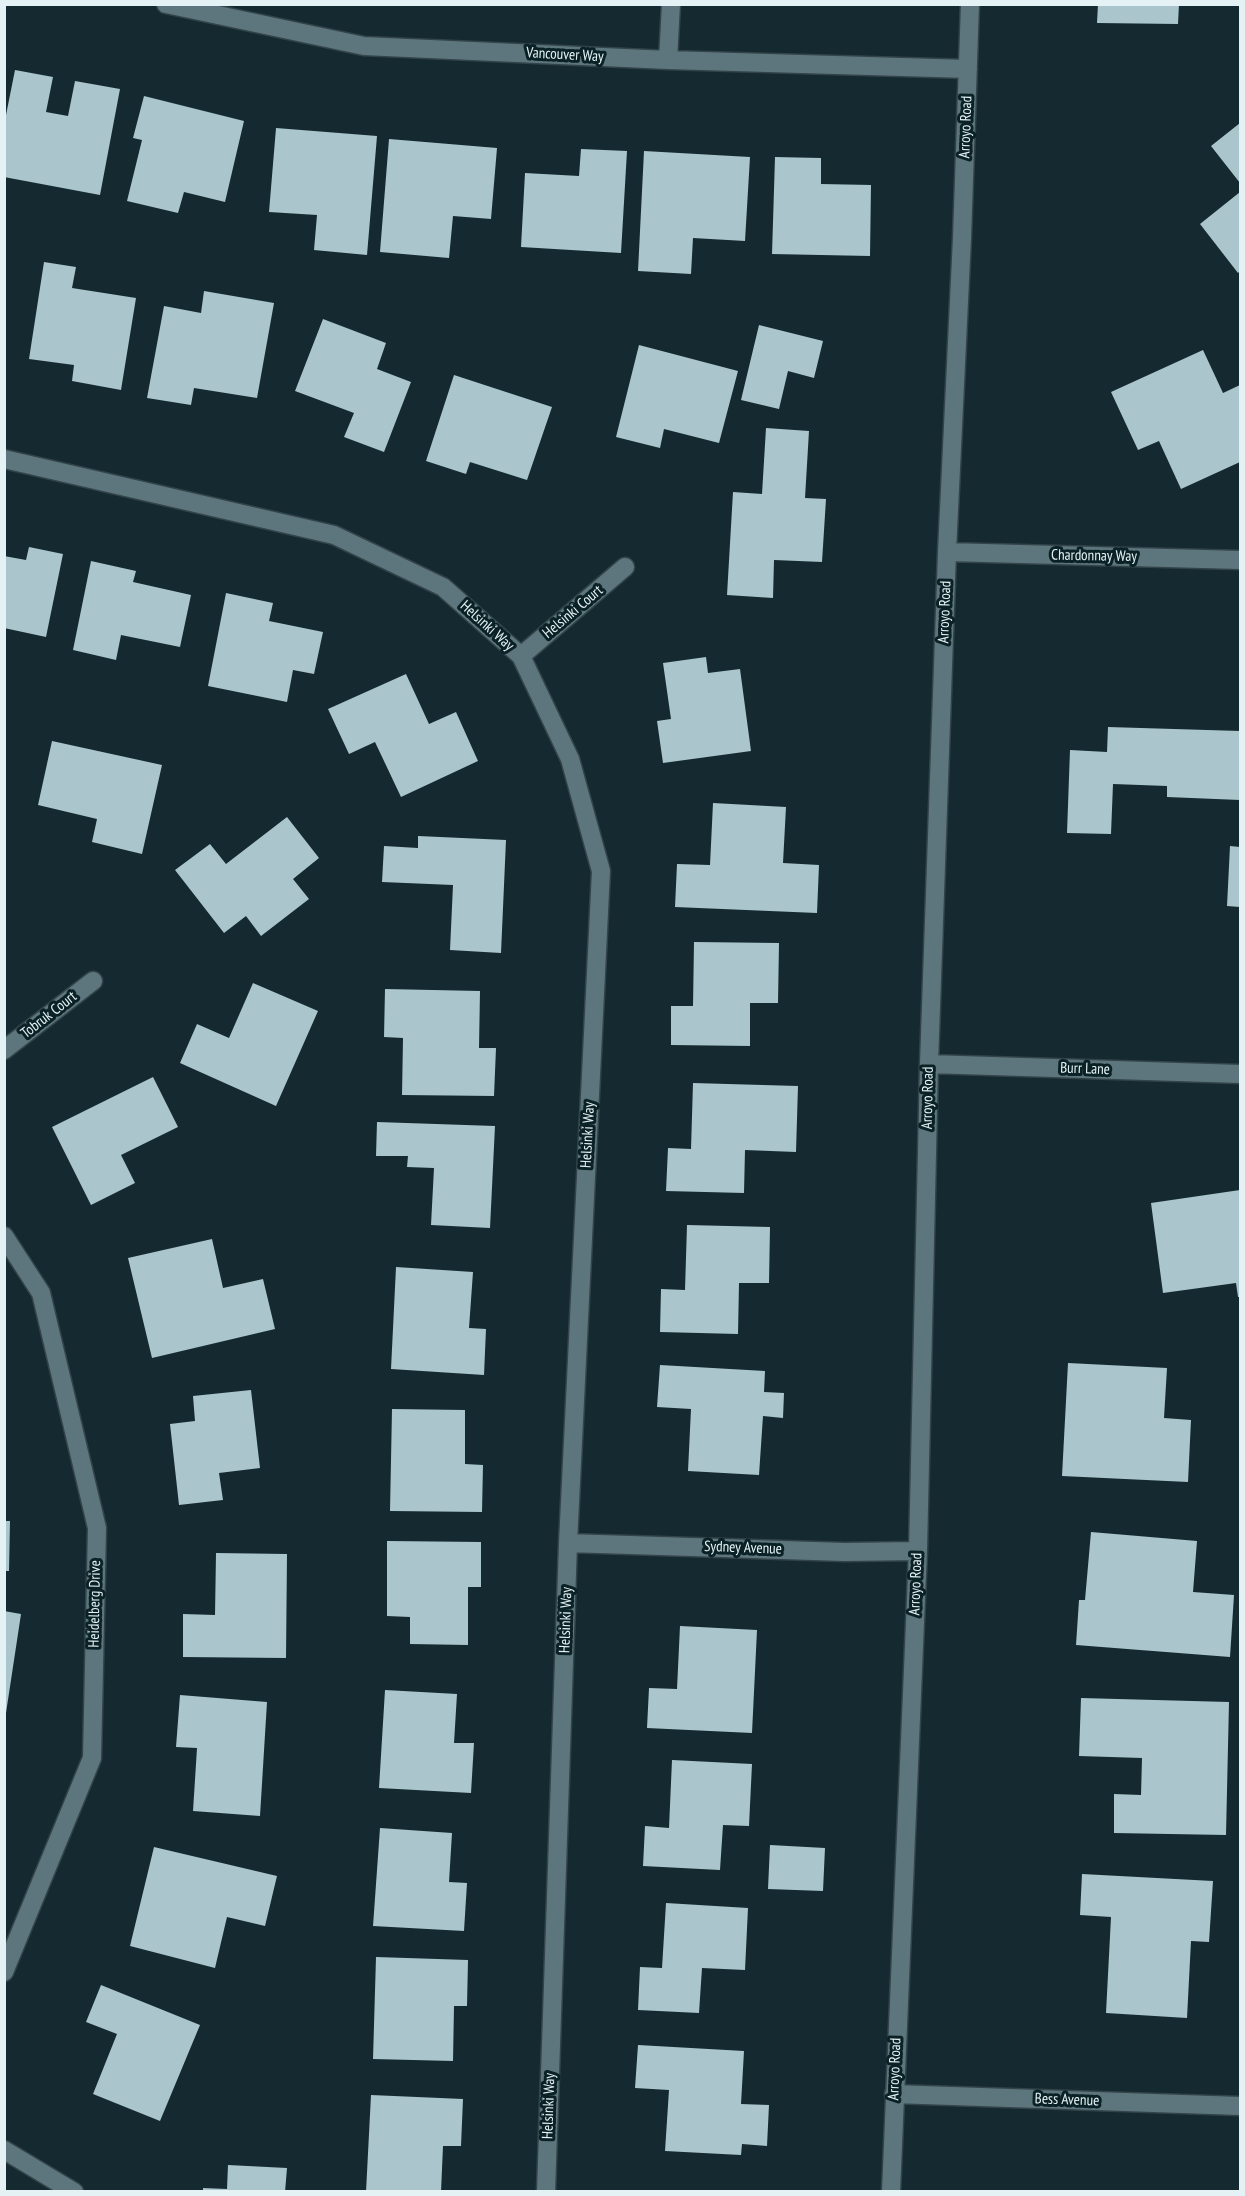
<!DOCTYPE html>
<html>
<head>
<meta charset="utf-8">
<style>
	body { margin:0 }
	#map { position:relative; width:1245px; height:2196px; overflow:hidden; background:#142a30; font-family:"PT Sans Narrow",sans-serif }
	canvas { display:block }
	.frame { position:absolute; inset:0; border:6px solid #e4f2f5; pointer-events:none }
</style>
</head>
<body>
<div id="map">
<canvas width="1245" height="2196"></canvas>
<div class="frame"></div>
</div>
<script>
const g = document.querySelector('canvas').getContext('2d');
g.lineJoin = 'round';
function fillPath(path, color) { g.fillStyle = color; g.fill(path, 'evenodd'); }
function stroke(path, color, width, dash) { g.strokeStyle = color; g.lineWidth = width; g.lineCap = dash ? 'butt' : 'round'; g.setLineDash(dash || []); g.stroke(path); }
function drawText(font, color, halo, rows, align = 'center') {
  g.font = font + ' "PT Sans Narrow",sans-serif'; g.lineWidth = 6; g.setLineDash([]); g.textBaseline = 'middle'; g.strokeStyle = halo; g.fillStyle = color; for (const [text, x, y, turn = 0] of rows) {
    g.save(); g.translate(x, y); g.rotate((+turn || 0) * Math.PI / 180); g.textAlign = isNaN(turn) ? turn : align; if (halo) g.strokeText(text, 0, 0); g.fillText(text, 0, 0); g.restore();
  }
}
const building = new Path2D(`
	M 1098,4 L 1179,4 L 1178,24 L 1097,23 Z
	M 15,70 L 53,77 L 46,112 L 68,116 L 75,81 L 120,89 L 100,195 L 4,177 L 4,125 Z
	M 144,96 L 244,121 L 225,202 L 184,192 L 178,213 L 127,201 L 142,140 L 133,138 Z
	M 1240,123 L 1240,183 L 1211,146 Z
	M 276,128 L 377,136 L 367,255 L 314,250 L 317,215 L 269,212 Z
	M 389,139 L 497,148 L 491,219 L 453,216 L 449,258 L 380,252 Z
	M 581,149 L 627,151 L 621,253 L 521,247 L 525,173 L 579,176 Z
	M 644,151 L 750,157 L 745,241 L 693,238 L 691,274 L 638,271 Z
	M 775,157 L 821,158 L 821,184 L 871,185 L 870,256 L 772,254 Z
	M 1240,192 L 1240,271 L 1238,273 L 1200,224 Z
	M 44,262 L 76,267 L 72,288 L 136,298 L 121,390 L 72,381 L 74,365 L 29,359 Z
	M 204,291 L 274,303 L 257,398 L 194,388 L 191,405 L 147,398 L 164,306 L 201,313 Z
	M 323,319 L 386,343 L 377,369 L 411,382 L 384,452 L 344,437 L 354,413 L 295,391 Z
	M 759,325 L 823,341 L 814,378 L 788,371 L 779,409 L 741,400 Z
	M 639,345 L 738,371 L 719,443 L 664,429 L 660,448 L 616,437 Z
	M 1203,350 L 1223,393 L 1240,385 L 1240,462 L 1181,489 L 1159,441 L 1138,450 L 1111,392 Z
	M 454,375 L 552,407 L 527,480 L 470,462 L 466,474 L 426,461 Z
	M 766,428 L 809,431 L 805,498 L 826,499 L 822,562 L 774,560 L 773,598 L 727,595 L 733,492 L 762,494 Z
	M 29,547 L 63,554 L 46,637 L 4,628 L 4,556 L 26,560 Z
	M 91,561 L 136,571 L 133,582 L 191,595 L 180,647 L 121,635 L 116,660 L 73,650 Z
	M 226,593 L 273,603 L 269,621 L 323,632 L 314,674 L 293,670 L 287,702 L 208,686 Z
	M 706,657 L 708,673 L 740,669 L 751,751 L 663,763 L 657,721 L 671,719 L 663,663 Z
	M 406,674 L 429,724 L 456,712 L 478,761 L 401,797 L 375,742 L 349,754 L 328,709 Z
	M 1108,727 L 1240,731 L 1240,800 L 1167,797 L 1167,786 L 1113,784 L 1111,834 L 1067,833 L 1070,750 L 1107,752 Z
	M 52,741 L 162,765 L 142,854 L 92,842 L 97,819 L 38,805 Z
	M 713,803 L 786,807 L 783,863 L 819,865 L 817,913 L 675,907 L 677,864 L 710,865 Z
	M 287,817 L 319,858 L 293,879 L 309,899 L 261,936 L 246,916 L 224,933 L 175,870 L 210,844 L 226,864 Z
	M 418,836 L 506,840 L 501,953 L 450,950 L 453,885 L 382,882 L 384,846 L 418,848 Z
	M 1230,846 L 1240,847 L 1240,907 L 1227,906 Z
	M 694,942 L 779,943 L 778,1003 L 750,1003 L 750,1046 L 671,1045 L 671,1006 L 693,1006 Z
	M 253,983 L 318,1011 L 276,1106 L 180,1063 L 197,1024 L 229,1038 Z
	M 385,989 L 480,991 L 479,1048 L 496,1048 L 494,1096 L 402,1095 L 403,1038 L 384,1037 Z
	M 153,1077 L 178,1127 L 121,1155 L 135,1183 L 91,1205 L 52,1127 Z
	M 693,1083 L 798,1086 L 796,1152 L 745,1150 L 744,1193 L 666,1191 L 668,1148 L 691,1149 Z
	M 377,1122 L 495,1126 L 490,1228 L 431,1225 L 434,1168 L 407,1167 L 408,1156 L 376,1156 Z
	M 1240,1190 L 1240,1297 L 1238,1297 L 1236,1283 L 1163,1293 L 1151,1203 Z
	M 687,1225 L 770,1227 L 769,1283 L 739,1283 L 738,1334 L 660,1332 L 661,1289 L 685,1290 Z
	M 212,1239 L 223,1288 L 263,1279 L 275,1329 L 152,1358 L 128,1258 Z
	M 396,1267 L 473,1272 L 469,1328 L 486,1329 L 484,1375 L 391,1369 Z
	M 1068,1363 L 1167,1368 L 1164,1418 L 1191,1420 L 1188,1482 L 1062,1476 Z
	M 660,1365 L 765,1371 L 764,1392 L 784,1393 L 783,1418 L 763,1416 L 759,1475 L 688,1471 L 691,1409 L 657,1407 Z
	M 251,1390 L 260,1468 L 219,1473 L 223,1500 L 179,1505 L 170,1424 L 195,1421 L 193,1396 Z
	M 392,1409 L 465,1410 L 465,1464 L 483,1465 L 482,1512 L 390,1511 Z
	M 4,1521 L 10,1521 L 9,1571 L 4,1571 Z
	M 1091,1532 L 1197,1541 L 1193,1592 L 1234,1595 L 1230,1657 L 1076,1645 L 1079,1600 L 1085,1600 Z
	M 387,1541 L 481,1542 L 481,1587 L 468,1587 L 468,1645 L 410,1644 L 410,1617 L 387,1616 Z
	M 216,1553 L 287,1554 L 286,1658 L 183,1657 L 183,1614 L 215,1615 Z
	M 4,1611 L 21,1614 L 6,1713 L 4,1713 Z
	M 680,1626 L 757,1630 L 752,1733 L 647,1728 L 649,1688 L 677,1689 Z
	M 385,1690 L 457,1694 L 454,1743 L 474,1743 L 471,1793 L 379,1788 Z
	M 180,1695 L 267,1702 L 260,1816 L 193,1811 L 197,1748 L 176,1747 Z
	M 1081,1698 L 1229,1702 L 1226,1835 L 1114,1833 L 1114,1794 L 1141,1795 L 1142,1758 L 1079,1756 Z
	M 672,1760 L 752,1764 L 749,1826 L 723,1825 L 720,1870 L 643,1866 L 645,1826 L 669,1828 Z
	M 380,1828 L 452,1833 L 449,1882 L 467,1883 L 464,1931 L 373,1926 Z
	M 770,1845 L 825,1848 L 823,1891 L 768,1889 Z
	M 154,1847 L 277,1876 L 265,1926 L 227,1917 L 215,1968 L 130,1946 Z
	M 1082,1874 L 1213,1881 L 1209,1942 L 1191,1941 L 1187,2018 L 1106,2013 L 1111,1917 L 1080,1915 Z
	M 666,1903 L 748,1908 L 745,1970 L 702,1968 L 699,2013 L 638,2010 L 640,1967 L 662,1968 Z
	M 376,1957 L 468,1960 L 467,2006 L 454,2006 L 453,2061 L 373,2059 Z
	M 101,1985 L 200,2025 L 160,2121 L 93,2094 L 117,2034 L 86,2022 Z
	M 638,2045 L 744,2051 L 741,2104 L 769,2105 L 767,2146 L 742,2144 L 741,2155 L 665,2151 L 669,2090 L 635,2088 Z
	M 371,2095 L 463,2099 L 461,2146 L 443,2146 L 441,2192 L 366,2192 Z
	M 228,2165 L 287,2168 L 285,2192 L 203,2192 L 203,2188 L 227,2189 Z`);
const minor = new Path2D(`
	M 166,4 L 364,46 L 668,60 L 968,69
	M 668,60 L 671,4
	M 4,459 L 334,535 L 443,587 L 521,656 L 570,759 L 601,871 L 568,1543 L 546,2192
	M 947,552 L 1240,560
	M 521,656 L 625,567
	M 4,1050 L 93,981
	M 929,1064 L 1240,1074
	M 4,1236 L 41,1293 L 97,1528 L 92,1758 L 4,1972
	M 568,1543 L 844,1552 L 918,1551
	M 894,2094 L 1240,2106
	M 4,2150 L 74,2192
	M 891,2192 L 918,1551 L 929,1064 L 947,552 L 962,238 L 970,4`);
const streetNames = [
	["Vancouver Way",565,55,3],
	["Arroyo Road",966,127,-88],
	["Chardonnay Way",1094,556,1],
	["Helsinki Court",573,612,-40],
	["Arroyo Road",945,612,-88],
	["Helsinki Way",487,626,42],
	["Tobruk Court",49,1015,-38],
	["Burr Lane",1085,1069,2],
	["Arroyo Road",928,1098,-89],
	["Helsinki Way",588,1135,-87],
	["Sydney Avenue",743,1548,2],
	["Arroyo Road",916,1584,-88],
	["Heidelberg Drive",95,1604,-89],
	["Helsinki Way",566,1620,-88],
	["Arroyo Road",895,2069,-88],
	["Bess Avenue",1067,2100,2],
	["Helsinki Way",549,2106,-88]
];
fillPath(building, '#aac5cc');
stroke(minor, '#324449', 21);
stroke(minor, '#5d767d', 18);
drawText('15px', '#e4f2f5', '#0a2126', streetNames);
</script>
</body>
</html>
